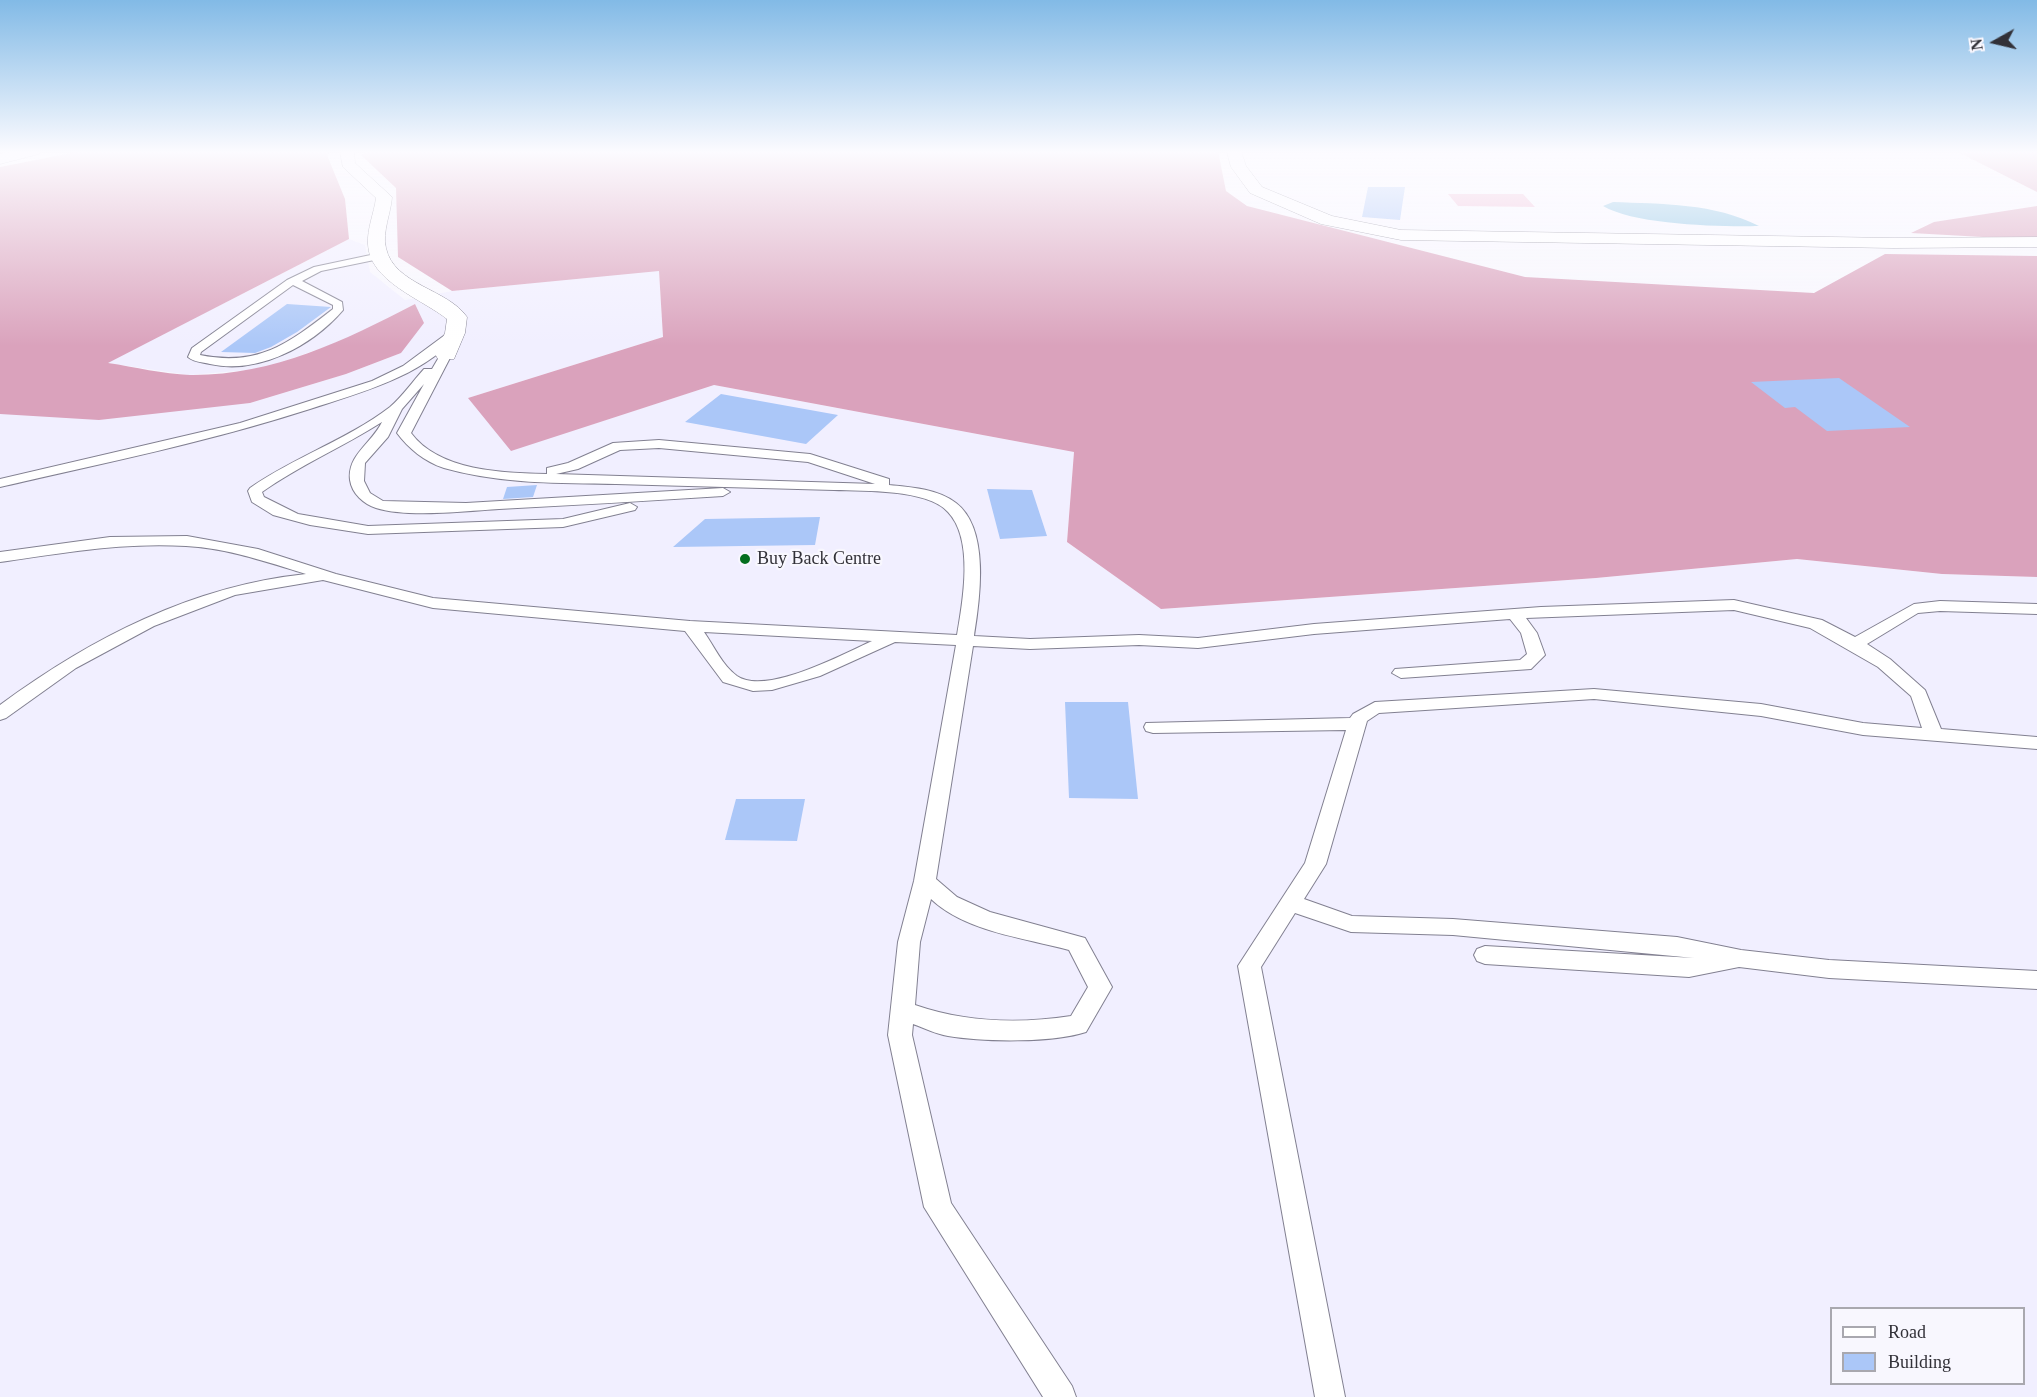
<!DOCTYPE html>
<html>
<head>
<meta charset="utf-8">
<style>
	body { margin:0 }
	#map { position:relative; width:2037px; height:1397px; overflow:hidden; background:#f8f7fe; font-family:Georgia,serif }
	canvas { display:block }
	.legend { position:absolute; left:1830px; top:1307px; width:195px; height:78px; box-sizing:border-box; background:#f8f7fe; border:2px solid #a9a8af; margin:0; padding:8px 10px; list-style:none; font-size:18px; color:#323138 }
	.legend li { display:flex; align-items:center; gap:12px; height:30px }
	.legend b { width:30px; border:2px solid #a9a8af }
	.north { position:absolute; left:1965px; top:12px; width:60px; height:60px; -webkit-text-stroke:4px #f8f7fe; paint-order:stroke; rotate:262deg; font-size:16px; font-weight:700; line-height:24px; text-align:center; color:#323138 }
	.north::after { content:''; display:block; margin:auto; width:21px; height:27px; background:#323138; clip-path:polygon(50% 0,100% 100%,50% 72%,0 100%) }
</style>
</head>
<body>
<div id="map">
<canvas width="2037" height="1397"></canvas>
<ul class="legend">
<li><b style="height:8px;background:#fff"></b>Road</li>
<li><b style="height:16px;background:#abc7f8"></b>Building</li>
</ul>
<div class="north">N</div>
</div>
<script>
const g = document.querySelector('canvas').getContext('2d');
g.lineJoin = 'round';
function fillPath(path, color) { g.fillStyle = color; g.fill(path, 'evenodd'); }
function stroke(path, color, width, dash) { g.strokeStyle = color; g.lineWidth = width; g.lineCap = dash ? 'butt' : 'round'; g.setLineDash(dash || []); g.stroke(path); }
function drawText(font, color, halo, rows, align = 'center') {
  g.font = font + ' Georgia,serif'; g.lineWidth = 4.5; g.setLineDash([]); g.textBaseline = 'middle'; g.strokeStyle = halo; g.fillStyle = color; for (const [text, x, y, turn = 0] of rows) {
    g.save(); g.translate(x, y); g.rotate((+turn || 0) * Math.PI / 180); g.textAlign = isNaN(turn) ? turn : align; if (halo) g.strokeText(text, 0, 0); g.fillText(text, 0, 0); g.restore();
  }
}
const built = new Path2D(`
	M 349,239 L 365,245 L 370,272 L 405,300 L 452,291 L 659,270 L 663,337 L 468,398 L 590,425 L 714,385 L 1074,452 L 1067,542 L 1161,609 L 1596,578 L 1797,559 L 1942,574 L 2037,577 L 2037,1397 L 0,1397 L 0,414 L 250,403 L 346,374 L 401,353 L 415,304 L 345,340 L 261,369 L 189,375 L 107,363 ZM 1832,1308 L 2024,1308 L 2024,1384 L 1832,1384 Z`);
const green = new Path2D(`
	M 1448,194 L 1523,194 L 1535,207 L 1458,206 Z`);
const forest = new Path2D(`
	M 82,151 L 332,151 L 327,155 L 345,199 L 349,239 L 108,363 C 135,367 163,374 190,375 C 271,376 344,341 415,304 L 424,323 L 401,353 L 346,374 L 250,403 L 99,420 L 0,414 L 0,167 Z
	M 367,151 L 1218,151 L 1226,191 L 1247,206 L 1525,277 L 1814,293 L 1885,254 L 2037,256 L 2037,577 L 1942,574 L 1797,559 L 1596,578 L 1161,609 L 1067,542 L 1074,452 L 714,385 L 511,451 L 468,398 L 663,337 L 659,271 L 452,291 L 398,257 L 396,188 L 361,155 Z
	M 1956,151 L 2037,151 L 2037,192 Z
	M 2037,206 L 2037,240 L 1911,233 L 1934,222 Z`);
const water = new Path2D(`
	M 1613,202 C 1663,204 1714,203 1759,226 C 1721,227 1635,225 1603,206 Z`);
const building = new Path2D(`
	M 1368,187 L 1405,187 L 1400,220 L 1362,217 Z
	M 287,304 L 331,307 L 297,332 L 271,347 L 255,353 L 221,352 Z
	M 1839,378 L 1910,427 L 1827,431 L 1795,407 L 1785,408 L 1751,382 Z
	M 721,394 L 838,415 L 806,444 L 685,422 Z
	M 537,485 L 533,497 L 503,499 L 507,487 Z
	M 987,489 L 1032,490 L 1047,536 L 1000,539 Z
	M 820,517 L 815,545 L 673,547 L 705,519 Z
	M 1065,702 L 1128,702 L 1138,799 L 1069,798 Z
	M 736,799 L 805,799 L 797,841 L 725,840 Z`);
const lane = new Path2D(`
	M 380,253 L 384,254 L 384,258 L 321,271 L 302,281 L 342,302 L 343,310 C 312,346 258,375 210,364 C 202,362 194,362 188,357 L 192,348 L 287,280 L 314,267 ZM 293,285 L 333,305 L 333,309 C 289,343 259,367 200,355 L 201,352 Z
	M 449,332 L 459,334 C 421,377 362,392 310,409 C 208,442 104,463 0,487 L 0,479 L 240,423 L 372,381 L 403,366 Z
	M 446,350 L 452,354 L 411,433 C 439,471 503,473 547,474 L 547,468 L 568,463 L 613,443 L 659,440 L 810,454 L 889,479 L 889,485 C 911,487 938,489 956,503 C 990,529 980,599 974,636 L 1030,639 L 1139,635 L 1198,638 L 1314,624 L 1541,607 L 1734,600 L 1822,620 L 1855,637 L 1914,604 L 1940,601 L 2037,604 L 2037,614 L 1940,611 L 1918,613 L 1867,644 L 1890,659 L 1925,690 L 1941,729 L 2037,737 L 2037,749 L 1863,735 L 1761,716 L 1594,699 L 1379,713 L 1367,721 L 1326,864 L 1304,899 L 1352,916 L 1453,919 L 1677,937 L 1741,950 L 1829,960 L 2037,971 L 2037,989 L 1829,978 L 1739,967 L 1689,977 L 1485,964 L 1477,961 L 1474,955 L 1477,949 L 1485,946 L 1694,958 L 1453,935 L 1351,932 L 1295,913 L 1261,967 L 1345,1397 L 1315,1397 L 1238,966 L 1305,863 L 1346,730 L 1153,733 L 1146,731 L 1144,727 L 1146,723 L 1350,718 L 1353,714 L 1375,702 L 1594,689 L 1761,704 L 1863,723 L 1922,728 L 1911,696 L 1878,667 L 1810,628 L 1734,610 L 1526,618 L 1537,633 L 1545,655 L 1531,669 L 1401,678 L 1392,673 L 1395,669 L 1520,660 L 1527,654 L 1521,633 L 1510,619 L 1314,634 L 1198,648 L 1139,645 L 1030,649 L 973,646 L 936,879 L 957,897 L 990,912 L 1085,938 L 1112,987 L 1086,1032 C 1053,1043 983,1042 948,1036 C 936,1034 924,1028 913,1024 L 912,1035 L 951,1203 L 1072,1386 L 1076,1397 L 1043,1397 L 924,1207 L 888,1035 L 898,942 L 914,881 L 956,645 L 895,642 L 820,676 L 772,690 L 753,691 L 723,682 L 685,631 L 433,608 L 323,580 L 235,595 L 154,626 L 76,668 L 6,718 L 0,720 L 0,705 C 91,638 192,586 306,574 C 267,562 227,548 186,546 C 124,542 62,553 0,562 L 0,552 L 110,537 L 187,536 L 258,549 L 336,574 L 433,598 L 690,621 L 957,635 C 963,601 974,539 948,512 C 928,489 863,491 834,490 C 761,488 688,486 616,484 C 558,483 500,484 444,468 C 425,462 408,448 397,433 L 424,384 L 402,409 L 388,437 L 365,463 L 364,481 L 370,493 L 383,501 L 466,503 L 723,488 L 730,492 L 723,496 C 648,501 574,505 499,509 C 467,511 407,518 376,508 C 364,504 352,494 350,480 C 347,455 372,443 382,422 C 343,447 300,465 262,492 L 264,497 L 298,514 L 368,526 L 563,519 L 630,503 L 637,507 L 635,510 L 563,527 L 368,534 L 310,525 L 273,515 L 252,502 L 248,491 L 250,488 C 294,457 347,440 390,407 C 402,397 413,381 424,369 L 432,369 L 442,352 ZM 659,448 L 808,462 L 875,484 L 556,474 L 578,469 L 620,450 ZM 704,632 L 872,641 C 843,654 766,696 737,676 C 722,665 714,646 704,632 ZM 931,899 C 966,932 1025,938 1069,950 L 1088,987 L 1071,1016 C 1019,1024 964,1022 915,1005 L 920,942 Z`);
const street = new Path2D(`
	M 340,151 L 354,151 L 355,163 L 392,197 C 391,213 382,232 386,248 C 394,285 448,289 467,317 L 465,333 L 454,359 L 438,359 L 435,354 L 445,333 L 447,319 C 422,299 369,281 368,244 C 367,229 374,213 376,198 L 343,167 Z
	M 1227,151 L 1241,151 L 1246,166 L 1262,187 L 1332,216 L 1401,230 L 1893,238 L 2037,237 L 2037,247 L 1893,248 L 1401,240 L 1321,224 L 1250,193 L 1231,167 Z`);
const highway = new Path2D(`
	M 16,151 L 41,151 L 39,154 L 0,164 L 0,154 Z`);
const markers = [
	[745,559,6,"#046f1f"]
];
const poiNames = [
	["Buy Back Centre",757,559]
];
fillPath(built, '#f1efff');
fillPath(green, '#f0bbd4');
fillPath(forest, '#daa2bc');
fillPath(water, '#89c3e3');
fillPath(building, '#abc7f8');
stroke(lane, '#828091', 2);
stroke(street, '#828091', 1);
stroke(highway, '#828091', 1);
fillPath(lane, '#fff');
fillPath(street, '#fff');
fillPath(highway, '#fff');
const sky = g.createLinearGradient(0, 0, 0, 346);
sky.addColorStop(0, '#82bae6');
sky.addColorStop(0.44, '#fcfbff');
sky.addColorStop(1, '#fcfbff00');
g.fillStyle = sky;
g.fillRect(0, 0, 2037, 346);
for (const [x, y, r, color] of markers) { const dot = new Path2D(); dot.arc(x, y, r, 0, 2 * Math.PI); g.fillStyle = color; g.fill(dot); stroke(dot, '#f8f7fe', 2); }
drawText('18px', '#323138', '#f8f7fe', poiNames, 'left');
</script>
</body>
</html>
